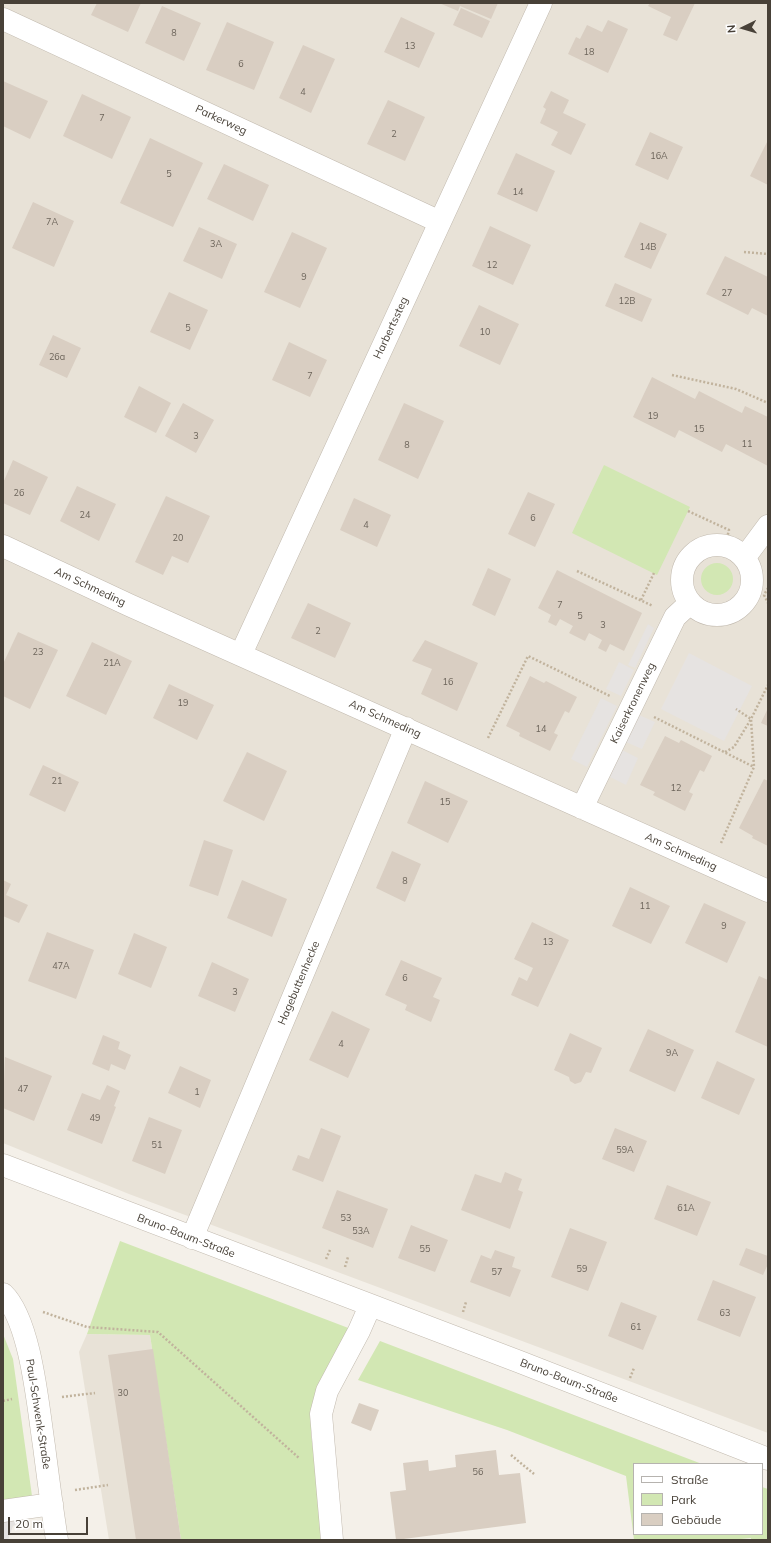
<!DOCTYPE html>
<html>
<head>
<meta charset="utf-8">
<style>
	body { margin:0 }
	#map { position:relative; width:771px; height:1543px; overflow:hidden; background:#f4f0e9; font-family:Mulish,sans-serif }
	canvas { display:block }
	.frame { position:absolute; inset:0; border:4px solid #484138; pointer-events:none }
	.legend { position:absolute; left:633px; top:1463px; width:130px; height:72px; box-sizing:border-box; background:#fff; border:1px solid #b6b3af; margin:0; padding:5px 7px; list-style:none; font-size:12px; color:#484138 }
	.legend li { display:flex; align-items:center; gap:8px; height:20px }
	.legend b { width:20px; border:1px solid #b6b3af }
	.north { position:absolute; left:723px; top:8px; width:40px; height:40px; -webkit-text-stroke:3px #fff; paint-order:stroke; rotate:265deg; font-size:11px; font-weight:700; line-height:16px; text-align:center; color:#484138 }
	.north::after { content:''; display:block; margin:auto; width:14px; height:18px; background:#484138; clip-path:polygon(50% 0,100% 100%,50% 72%,0 100%) }
	.scale { position:absolute; left:8px; top:1517px; width:80px; height:18px; box-sizing:border-box; border:2px solid #484138; border-top:0; padding-left:5px; font-size:12px; line-height:14px; white-space:nowrap; color:#484138; -webkit-text-stroke:3px #fff; paint-order:stroke }
</style>
</head>
<body>
<div id="map">
<canvas width="771" height="1543"></canvas>
<div class="frame"></div>
<ul class="legend">
<li><b style="height:5px;background:#fff"></b>Straße</li>
<li><b style="height:11px;background:#d2e7b3"></b>Park</li>
<li><b style="height:11px;background:#d9cec2"></b>Gebäude</li>
</ul>
<div class="north">N</div>
<div class="scale">20 m</div>
</div>
<script>
const g = document.querySelector('canvas').getContext('2d');
g.lineJoin = 'round';
function fillPath(path, color) { g.fillStyle = color; g.fill(path, 'evenodd'); }
function stroke(path, color, width, dash) { g.strokeStyle = color; g.lineWidth = width; g.lineCap = dash ? 'butt' : 'round'; g.setLineDash(dash || []); g.stroke(path); }
function drawText(font, color, halo, rows, align = 'center') {
  g.font = font + ' Mulish,sans-serif'; g.lineWidth = 3; g.setLineDash([]); g.textBaseline = 'middle'; g.strokeStyle = halo; g.fillStyle = color; for (const [text, x, y, turn = 0] of rows) {
    g.save(); g.translate(x, y); g.rotate((+turn || 0) * Math.PI / 180); g.textAlign = isNaN(turn) ? turn : align; if (halo) g.strokeText(text, 0, 0); g.fillText(text, 0, 0); g.restore();
  }
}
const residential = new Path2D(`
	M 3,3 L 768,3 L 768,1433 L 129,1194 L 3,1143 Z
	M 87,1334 L 150,1335 L 181,1540 L 109,1540 L 79,1352 Z`);
const green = new Path2D(`
	M 604,465 L 690,507 L 657,575 L 572,533 Z
	M701 579a16 16 0 1 1 32 0a16 16 0 1 1-32 0Z
	M 120,1241 L 351,1329 L 312,1418 L 311,1434 L 325,1540 L 181,1540 L 150,1335 L 87,1334 Z
	M 3,1334 L 13,1359 L 32,1496 L 3,1500 Z
	M 380,1341 L 702,1464 L 634,1464 L 634,1534 L 762,1534 L 762,1487 L 768,1489 L 768,1540 L 751,1540 L 751,1538 L 731,1540 L 634,1540 L 626,1476 L 507,1430 L 358,1380 Z`);
const parking = new Path2D(`
	M 648,624 L 654,628 L 635,668 L 628,665 Z
	M 689,653 L 752,686 L 724,741 L 661,709 Z
	M 619,662 L 634,670 L 621,696 L 606,689 Z
	M 601,698 L 617,706 L 587,767 L 571,759 Z
	M 639,715 L 655,722 L 642,749 L 626,742 Z
	M 622,750 L 638,758 L 626,785 L 610,777 Z
	M 3,1500 L 25,1519 L 13,1526 L 8,1540 L 3,1540 Z`);
const building = new Path2D(`
	M 97,3 L 141,3 L 128,32 L 91,15 Z
	M 439,3 L 498,3 L 491,19 L 460,6 L 458,11 Z
	M 650,3 L 695,3 L 677,41 L 663,35 L 671,17 L 648,6 Z
	M 162,6 L 201,23 L 184,61 L 145,43 Z
	M 461,8 L 490,21 L 482,38 L 453,25 Z
	M 401,17 L 435,33 L 419,68 L 384,52 Z
	M 608,20 L 628,29 L 608,73 L 568,54 L 576,37 L 580,39 L 587,25 L 602,32 Z
	M 227,22 L 274,42 L 254,90 L 206,70 Z
	M 303,45 L 335,59 L 311,113 L 279,98 Z
	M 3,81 L 48,101 L 30,139 L 3,126 Z
	M 551,91 L 569,100 L 563,113 L 586,124 L 571,155 L 551,145 L 558,132 L 540,123 L 546,109 L 543,107 Z
	M 82,94 L 131,117 L 112,159 L 63,136 Z
	M 388,100 L 425,117 L 405,161 L 367,144 Z
	M 650,132 L 683,147 L 668,180 L 635,165 Z
	M 150,138 L 203,163 L 173,227 L 120,203 Z
	M 768,140 L 768,185 L 750,176 Z
	M 516,153 L 555,171 L 537,212 L 497,194 Z
	M 224,164 L 269,185 L 253,221 L 207,199 Z
	M 33,202 L 74,221 L 54,267 L 12,248 Z
	M 640,222 L 667,234 L 651,269 L 624,257 Z
	M 490,226 L 531,245 L 513,285 L 472,266 Z
	M 199,227 L 237,244 L 222,279 L 183,261 Z
	M 292,232 L 327,248 L 300,308 L 264,292 Z
	M 725,256 L 768,277 L 768,316 L 752,308 L 748,315 L 706,294 Z
	M 615,283 L 652,299 L 642,322 L 605,306 Z
	M 169,292 L 208,310 L 190,350 L 150,332 Z
	M 479,305 L 519,324 L 500,365 L 459,346 Z
	M 53,335 L 81,348 L 67,378 L 39,365 Z
	M 289,342 L 327,360 L 310,397 L 272,380 Z
	M 652,377 L 695,399 L 699,391 L 742,413 L 745,406 L 768,417 L 768,466 L 726,444 L 722,452 L 679,430 L 675,438 L 633,417 Z
	M 139,386 L 171,403 L 156,433 L 124,417 Z
	M 183,403 L 214,420 L 196,453 L 165,436 Z
	M 404,403 L 444,421 L 418,479 L 378,460 Z
	M 13,460 L 48,477 L 30,515 L 3,503 L 3,483 Z
	M 77,486 L 116,504 L 99,541 L 60,521 Z
	M 528,492 L 555,504 L 535,547 L 508,534 Z
	M 166,496 L 210,516 L 188,563 L 172,556 L 163,575 L 135,562 Z
	M 354,498 L 391,515 L 377,547 L 340,530 Z
	M 488,568 L 511,579 L 495,616 L 472,605 Z
	M 557,570 L 642,613 L 624,651 L 610,644 L 606,652 L 598,648 L 602,640 L 589,633 L 585,641 L 569,633 L 573,626 L 560,619 L 556,626 L 548,622 L 551,615 L 538,608 Z
	M 308,603 L 351,623 L 335,658 L 291,638 Z
	M 18,632 L 58,650 L 30,709 L 3,696 L 3,664 Z
	M 425,640 L 478,663 L 457,711 L 421,694 L 432,669 L 412,661 Z
	M 92,642 L 132,661 L 106,715 L 66,696 Z
	M 530,676 L 544,683 L 546,681 L 577,697 L 569,713 L 565,711 L 554,733 L 558,735 L 550,751 L 519,736 L 520,733 L 506,726 Z
	M 169,684 L 214,705 L 197,740 L 153,718 Z
	M 768,708 L 768,726 L 761,723 Z
	M 665,736 L 679,743 L 681,740 L 712,756 L 704,772 L 700,770 L 689,792 L 693,794 L 685,811 L 653,795 L 655,792 L 640,785 Z
	M 247,752 L 287,771 L 264,821 L 223,801 Z
	M 43,765 L 79,782 L 65,812 L 29,795 Z
	M 764,779 L 768,781 L 768,846 L 752,838 L 753,836 L 739,828 Z
	M 425,781 L 468,801 L 448,843 L 407,823 Z
	M 204,840 L 233,850 L 218,896 L 189,886 Z
	M 392,851 L 421,864 L 405,902 L 376,888 Z
	M 3,880 L 11,884 L 6,895 L 28,905 L 19,923 L 3,916 Z
	M 242,880 L 287,899 L 272,937 L 227,918 Z
	M 630,887 L 670,906 L 651,944 L 612,926 Z
	M 704,903 L 746,922 L 727,963 L 685,943 Z
	M 532,922 L 569,940 L 538,1007 L 511,995 L 519,977 L 527,981 L 533,968 L 514,959 Z
	M 47,932 L 94,950 L 76,999 L 28,981 Z
	M 134,933 L 167,947 L 151,988 L 118,974 Z
	M 401,960 L 442,978 L 433,997 L 440,1000 L 431,1022 L 405,1010 L 407,1005 L 385,995 Z
	M 212,962 L 249,979 L 235,1012 L 198,996 Z
	M 759,976 L 768,980 L 768,1047 L 735,1032 Z
	M 332,1011 L 370,1029 L 348,1078 L 309,1060 Z
	M 648,1029 L 694,1050 L 675,1092 L 629,1071 Z
	M 570,1033 L 602,1048 L 591,1073 L 586,1072 L 581,1082 L 575,1084 L 570,1081 L 569,1077 L 554,1070 Z
	M 103,1035 L 120,1042 L 118,1049 L 131,1055 L 125,1070 L 111,1064 L 109,1071 L 92,1064 Z
	M 5,1057 L 52,1076 L 34,1121 L 3,1108 Z
	M 717,1061 L 755,1079 L 739,1115 L 701,1098 Z
	M 180,1066 L 211,1080 L 200,1108 L 168,1093 Z
	M 107,1085 L 120,1091 L 114,1106 L 116,1107 L 102,1144 L 67,1130 L 82,1093 L 100,1100 Z
	M 149,1117 L 182,1130 L 165,1174 L 132,1161 Z
	M 321,1128 L 341,1136 L 323,1182 L 292,1170 L 298,1155 L 309,1159 Z
	M 615,1128 L 647,1141 L 634,1172 L 602,1159 Z
	M 505,1172 L 522,1179 L 518,1190 L 523,1192 L 510,1229 L 461,1210 L 475,1174 L 501,1183 Z
	M 667,1185 L 711,1202 L 697,1236 L 654,1219 Z
	M 337,1190 L 388,1209 L 373,1248 L 322,1228 Z
	M 411,1225 L 448,1240 L 435,1272 L 398,1258 Z
	M 570,1228 L 607,1242 L 588,1291 L 551,1277 Z
	M 746,1248 L 768,1256 L 768,1264 L 763,1275 L 739,1265 Z
	M 495,1250 L 515,1257 L 512,1267 L 521,1270 L 510,1297 L 470,1282 L 481,1255 L 491,1259 Z
	M 713,1280 L 756,1297 L 740,1337 L 697,1320 Z
	M 621,1302 L 657,1316 L 643,1350 L 608,1336 Z
	M 153,1349 L 181,1540 L 136,1540 L 108,1355 Z
	M 359,1403 L 379,1410 L 371,1431 L 351,1423 Z
	M 496,1450 L 499,1475 L 520,1473 L 526,1523 L 396,1540 L 390,1492 L 406,1490 L 403,1463 L 428,1460 L 429,1471 L 456,1467 L 455,1455 Z`);
const path = new Path2D(`
	M 744,252 L 768,254
	M 672,375 L 736,389 L 768,403
	M 688,511 L 729,530 L 727,538
	M 577,571 L 653,606
	M 768,588 L 764,595 L 768,603
	M 641,600 L 654,573
	M 654,717 L 754,767
	M 488,738 L 528,656 L 610,696
	M 725,752 L 734,747 L 751,719 L 736,709
	M 721,843 L 754,767 L 751,719 L 768,685
	M 326,1259 L 330,1250
	M 345,1267 L 348,1257
	M 43,1312 L 87,1327 L 158,1332 L 299,1458
	M 463,1312 L 466,1302
	M 630,1378 L 634,1368
	M 62,1397 L 95,1393
	M 3,1401 L 12,1399
	M 511,1455 L 534,1474
	M 75,1490 L 108,1485`);
const minor = new Path2D(`
	M 3,19 L 440,222
	M682 580a35 35 0 1 1 70 0a35 35 0 1 1-70 0Z
	M 3,546 L 129,605 L 768,891
	M 745,557 L 768,526
	M 241,654 L 541,3
	M 582,808 L 675,617 L 690,603
	M 3,1165 L 520,1362 L 768,1459
	M 192,1238 L 406,728
	M 3,1294 C 31,1321 38,1407 44,1446 C 48,1477 52,1509 57,1540
	M 3,1511 L 52,1504
	M 332,1540 L 321,1414 L 327,1391 L 359,1331 L 370,1306`);
const numberNames = [
	["8",174,33],
	["13",410,46],
	["18",589,52],
	["6",241,64],
	["4",303,92],
	["7",102,118],
	["2",394,134],
	["16A",659,156],
	["5",169,174],
	["14",518,192],
	["7A",52,222],
	["3A",216,244],
	["14B",648,247],
	["12",492,265],
	["9",304,277],
	["27",727,293],
	["12B",627,301],
	["5",188,328],
	["10",485,332],
	["26a",57,357],
	["7",310,376],
	["19",653,416],
	["15",699,429],
	["3",196,436],
	["11",747,444],
	["8",407,445],
	["26",19,493],
	["24",85,515],
	["6",533,518],
	["4",366,525],
	["20",178,538],
	["7",560,605],
	["5",580,616],
	["3",603,625],
	["2",318,631],
	["23",38,652],
	["21A",112,663],
	["16",448,682],
	["19",183,703],
	["14",541,729],
	["21",57,781],
	["12",676,788],
	["15",445,802],
	["8",405,881],
	["11",645,906],
	["9",724,926],
	["13",548,942],
	["47A",61,966],
	["6",405,978],
	["3",235,992],
	["4",341,1044],
	["9A",672,1053],
	["47",23,1089],
	["1",197,1092],
	["49",95,1118],
	["51",157,1145],
	["59A",625,1150],
	["61A",686,1208],
	["53",346,1218],
	["53A",361,1231],
	["55",425,1249],
	["59",582,1269],
	["57",497,1272],
	["63",725,1313],
	["61",636,1327],
	["30",123,1393],
	["56",478,1472]
];
const streetNames = [
	["Parkerweg",221,120,25],
	["Harbertssteg",391,328,-65],
	["Am Schmeding",90,587,25],
	["Kaiserkronenweg",633,703,-64],
	["Am Schmeding",385,719,24],
	["Am Schmeding",681,852,24],
	["Hagebuttenhecke",299,983,-67],
	["Bruno-Baum-Straße",186,1236,21],
	["Bruno-Baum-Straße",569,1381,21],
	["Paul-Schwenk-Straße",38,1414,81]
];
fillPath(residential, '#e8e2d7');
fillPath(green, '#d2e7b3');
fillPath(parking, '#e6e3e1');
fillPath(building, '#d9cec2');
stroke(minor, '#c2baaf', 23);
stroke(path, '#c1b39d', 2.5, [2, 2]);
stroke(minor, '#fff', 22);
drawText('9px', '#6c645a', null, numberNames);
drawText('11px', '#484138', '#fff', streetNames);
</script>
</body>
</html>
